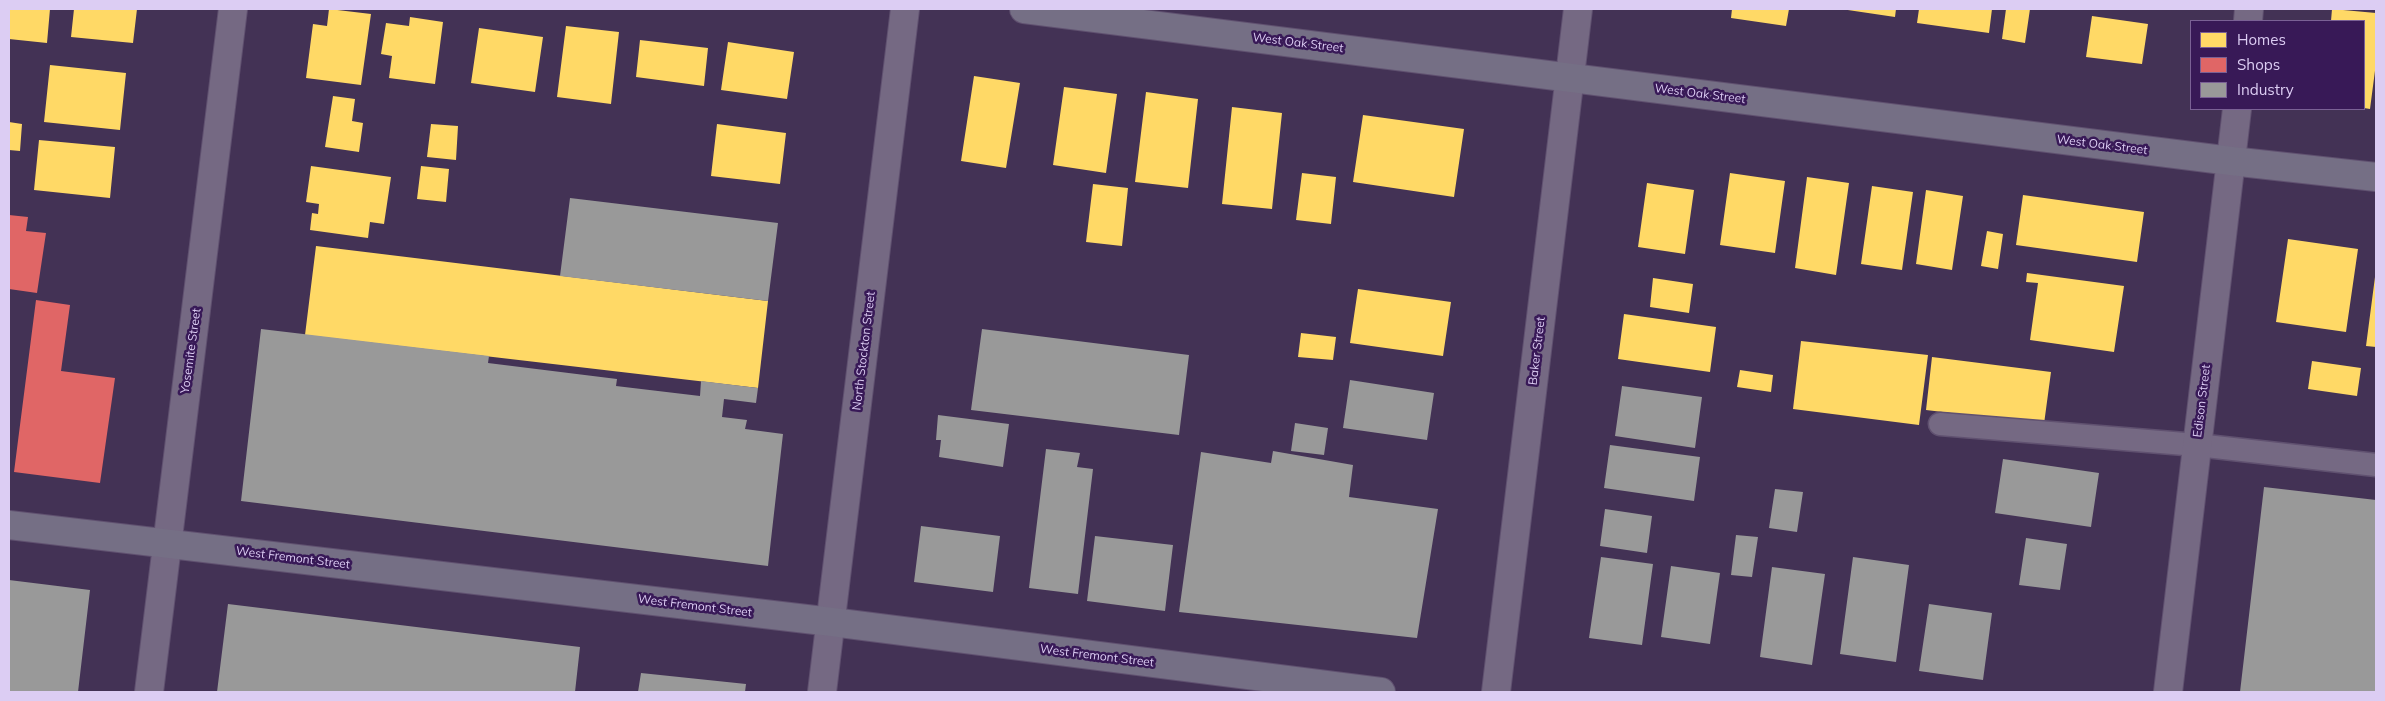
<!DOCTYPE html>
<html>
<head>
<meta charset="utf-8">
<style>
	body { margin:0 }
	#map { position:relative; width:2385px; height:701px; overflow:hidden; background:#433255; font-family:Mulish,sans-serif }
	canvas { display:block }
	.frame { position:absolute; inset:0; border:10px solid #dccdf3; pointer-events:none }
	.legend { position:absolute; left:2190px; top:20px; width:175px; height:90px; box-sizing:border-box; background:#381957; border:1px solid #7a6195; margin:0; padding:6px 9px; list-style:none; font-size:15px; color:#dccdf3 }
	.legend li { display:flex; align-items:center; gap:10px; height:25px }
	.legend b { width:25px; border:1px solid #7a6195 }
</style>
</head>
<body>
<div id="map">
<canvas width="2385" height="701"></canvas>
<div class="frame"></div>
<ul class="legend">
<li><b style="height:14px;background:#ffd966"></b>Homes</li>
<li><b style="height:14px;background:#e06666"></b>Shops</li>
<li><b style="height:14px;background:#999"></b>Industry</li>
</ul>
</div>
<script>
const g = document.querySelector('canvas').getContext('2d');
g.lineJoin = 'round';
function fillPath(path, color) { g.fillStyle = color; g.fill(path, 'evenodd'); }
function stroke(path, color, width, dash) { g.strokeStyle = color; g.lineWidth = width; g.lineCap = dash ? 'butt' : 'round'; g.setLineDash(dash || []); g.stroke(path); }
function drawText(font, color, halo, rows, align = 'center') {
  g.font = font + ' Mulish,sans-serif'; g.lineWidth = 5; g.setLineDash([]); g.textBaseline = 'middle'; g.strokeStyle = halo; g.fillStyle = color; for (const [text, x, y, turn = 0] of rows) {
    g.save(); g.translate(x, y); g.rotate((+turn || 0) * Math.PI / 180); g.textAlign = isNaN(turn) ? turn : align; if (halo) g.strokeText(text, 0, 0); g.fillText(text, 0, 0); g.restore();
  }
}
const homes = new Path2D(`
	M 9,9 L 50,9 L 47,43 L 9,39 Z
	M 74,9 L 137,9 L 133,43 L 71,37 Z
	M 329,9 L 371,14 L 361,85 L 306,78 L 313,24 L 327,26 Z
	M 1732,9 L 1789,9 L 1786,26 L 1731,18 Z
	M 1841,9 L 1896,9 L 1895,17 Z
	M 1919,9 L 1992,9 L 1989,33 L 1917,23 Z
	M 2006,9 L 2030,9 L 2025,43 L 2002,39 Z
	M 2332,9 L 2376,13 L 2376,63 L 2370,109 L 2364,108 L 2364,21 L 2331,21 Z
	M 2092,16 L 2148,24 L 2142,64 L 2086,57 Z
	M 410,17 L 443,22 L 435,84 L 389,78 L 392,56 L 381,54 L 386,23 L 409,26 Z
	M 566,26 L 619,32 L 611,104 L 557,97 Z
	M 479,28 L 543,37 L 535,92 L 471,83 Z
	M 640,40 L 708,48 L 704,86 L 636,77 Z
	M 728,42 L 794,52 L 787,99 L 721,90 Z
	M 50,65 L 126,73 L 120,130 L 44,122 Z
	M 974,76 L 1020,83 L 1006,168 L 961,161 Z
	M 1064,87 L 1117,94 L 1106,173 L 1053,165 Z
	M 1146,92 L 1198,99 L 1188,188 L 1135,182 Z
	M 333,96 L 355,99 L 352,121 L 363,123 L 359,152 L 325,147 Z
	M 1232,107 L 1282,113 L 1272,209 L 1222,204 Z
	M 1363,115 L 1464,129 L 1454,197 L 1353,182 Z
	M 9,122 L 22,124 L 20,151 L 9,150 Z
	M 431,124 L 458,126 L 456,160 L 427,157 Z
	M 717,124 L 786,133 L 780,184 L 711,176 Z
	M 39,140 L 115,147 L 110,198 L 34,190 Z
	M 311,166 L 391,177 L 384,224 L 370,222 L 368,238 L 310,230 L 312,213 L 318,214 L 319,204 L 306,202 Z
	M 421,166 L 449,169 L 446,202 L 417,199 Z
	M 1302,173 L 1336,177 L 1331,224 L 1296,220 Z
	M 1730,173 L 1785,181 L 1775,253 L 1720,245 Z
	M 1807,177 L 1849,183 L 1836,275 L 1795,268 Z
	M 1647,183 L 1694,190 L 1685,254 L 1638,247 Z
	M 1093,184 L 1128,188 L 1122,246 L 1086,242 Z
	M 1872,186 L 1913,192 L 1902,270 L 1861,264 Z
	M 1926,190 L 1963,196 L 1952,270 L 1916,264 Z
	M 2023,195 L 2144,212 L 2137,262 L 2016,245 Z
	M 1987,231 L 2003,234 L 1998,269 L 1981,266 Z
	M 2288,239 L 2358,249 L 2346,332 L 2276,322 Z
	M 316,246 L 768,301 L 758,388 L 305,335 Z
	M 2027,273 L 2124,286 L 2114,352 L 2030,340 L 2038,283 L 2026,282 Z
	M 2375,277 L 2376,277 L 2376,347 L 2366,346 Z
	M 1653,278 L 1693,284 L 1689,313 L 1650,307 Z
	M 1358,289 L 1451,302 L 1443,356 L 1350,343 Z
	M 1624,314 L 1716,327 L 1710,372 L 1618,359 Z
	M 1301,333 L 1336,337 L 1333,360 L 1298,357 Z
	M 1801,341 L 1928,355 L 1919,425 L 1793,409 Z
	M 1932,357 L 2051,372 L 2044,424 L 1926,410 Z
	M 2312,361 L 2361,368 L 2357,396 L 2308,389 Z
	M 1740,370 L 1773,375 L 1771,392 L 1737,387 Z`);
const shops = new Path2D(`
	M 9,215 L 28,217 L 26,231 L 46,233 L 37,293 L 9,289 Z
	M 36,300 L 70,305 L 61,371 L 115,378 L 100,483 L 14,472 Z`);
const industry = new Path2D(`
	M 570,198 L 778,223 L 768,301 L 560,276 Z
	M 261,329 L 489,356 L 488,363 L 617,379 L 616,386 L 700,396 L 701,381 L 758,388 L 756,403 L 724,399 L 722,417 L 747,420 L 745,429 L 783,434 L 768,566 L 241,501 Z
	M 982,329 L 1189,355 L 1179,435 L 971,410 Z
	M 1350,380 L 1434,393 L 1427,440 L 1343,428 Z
	M 1622,386 L 1702,397 L 1695,448 L 1615,436 Z
	M 938,415 L 1009,424 L 1003,467 L 939,457 L 941,440 L 936,440 Z
	M 1295,423 L 1328,428 L 1324,455 L 1291,451 Z
	M 1610,445 L 1700,457 L 1694,501 L 1604,488 Z
	M 1046,449 L 1080,453 L 1077,467 L 1093,469 L 1078,594 L 1029,588 Z
	M 1273,451 L 1353,465 L 1349,497 L 1438,509 L 1417,638 L 1179,612 L 1201,452 L 1271,463 Z
	M 2003,459 L 2099,473 L 2091,527 L 1995,513 Z
	M 2264,487 L 2376,500 L 2376,692 L 2240,692 Z
	M 1775,489 L 1803,492 L 1797,532 L 1769,528 Z
	M 1605,509 L 1652,516 L 1647,553 L 1600,546 Z
	M 921,526 L 1000,536 L 993,592 L 914,582 Z
	M 1736,535 L 1758,537 L 1752,577 L 1731,575 Z
	M 1095,536 L 1173,545 L 1165,611 L 1087,601 Z
	M 2026,538 L 2067,544 L 2060,590 L 2019,585 Z
	M 1601,557 L 1653,564 L 1642,645 L 1589,638 Z
	M 1853,557 L 1909,565 L 1896,662 L 1840,654 Z
	M 1671,566 L 1720,573 L 1710,644 L 1661,637 Z
	M 1772,567 L 1825,574 L 1812,665 L 1760,657 Z
	M 9,580 L 90,590 L 78,692 L 9,692 Z
	M 228,604 L 580,647 L 575,692 L 217,692 Z
	M 1929,604 L 1992,613 L 1983,680 L 1919,671 Z
	M 641,673 L 746,684 L 745,692 L 638,692 Z`);
const lane = new Path2D(`
	M 1940,424 L 2197,445 L 2376,465`);
const street = new Path2D(`
	M 2248,21 L 2249,9
	M 149,692 L 233,9
	M 822,692 L 905,9
	M 1496,692 L 1578,9
	M 2168,692 L 2237,109`);
const secondary = new Path2D(`
	M 1024,9 L 2231,161 L 2376,177
	M 9,525 L 832,622 L 1381,692`);
const streetNames = [
	["West Oak Street",1298,43,7],
	["West Oak Street",1700,94,7],
	["West Oak Street",2102,145,7],
	["Yosemite Street",191,351,-82],
	["North Stockton Street",864,351,-83],
	["Baker Street",1537,351,-83],
	["Edison Street",2202,401,-83],
	["West Fremont Street",293,558,7],
	["West Fremont Street",695,606,7],
	["West Fremont Street",1097,656,7]
];
fillPath(homes, '#ffd966');
fillPath(shops, '#e06666');
fillPath(industry, '#999');
stroke(lane, '#605170', 25);
stroke(street, '#605170', 30);
stroke(secondary, '#605170', 30);
stroke(lane, '#756983', 22);
stroke(street, '#756983', 28);
stroke(secondary, '#756f85', 28);
drawText('12px', '#dccdf3', '#381957', streetNames);
</script>
</body>
</html>
